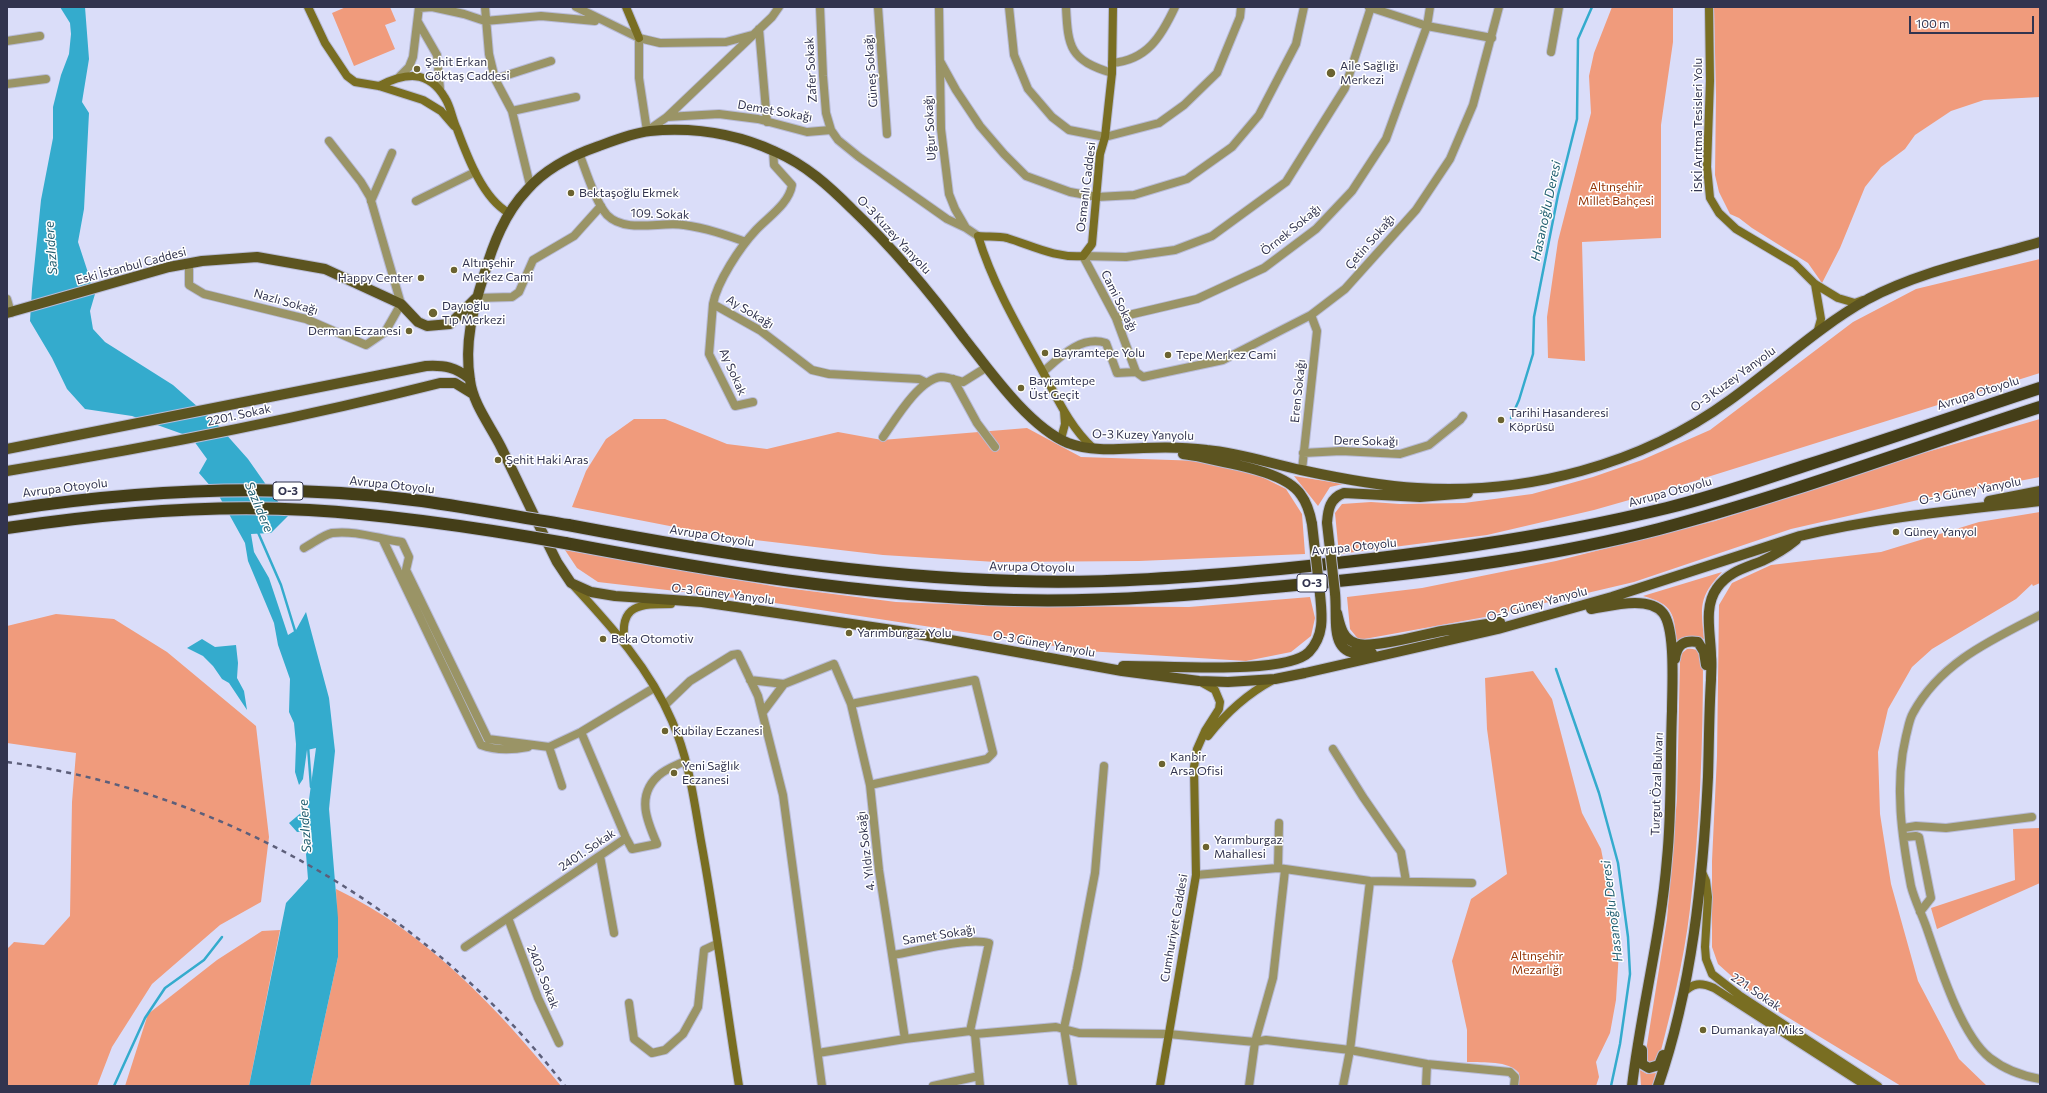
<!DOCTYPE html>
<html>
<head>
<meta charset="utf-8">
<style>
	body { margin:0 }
	#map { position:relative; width:2047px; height:1093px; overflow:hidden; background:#daddf9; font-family:Commissioner,sans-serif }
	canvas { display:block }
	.frame { position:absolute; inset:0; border:8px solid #32344f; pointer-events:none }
	.scale { position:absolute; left:1909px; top:16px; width:125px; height:18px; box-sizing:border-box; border:2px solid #32344f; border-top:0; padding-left:5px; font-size:12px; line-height:14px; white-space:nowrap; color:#32344f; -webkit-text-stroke:3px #fff; paint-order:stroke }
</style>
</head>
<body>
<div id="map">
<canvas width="2047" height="1093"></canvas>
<div class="frame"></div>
<div class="scale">100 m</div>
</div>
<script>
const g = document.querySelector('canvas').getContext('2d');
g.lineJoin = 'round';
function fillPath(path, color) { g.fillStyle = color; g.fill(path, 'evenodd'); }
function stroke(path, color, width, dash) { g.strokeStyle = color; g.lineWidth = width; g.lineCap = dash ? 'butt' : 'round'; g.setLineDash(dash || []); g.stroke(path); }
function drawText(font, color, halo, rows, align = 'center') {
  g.font = font + ' Commissioner,sans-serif'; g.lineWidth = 3; g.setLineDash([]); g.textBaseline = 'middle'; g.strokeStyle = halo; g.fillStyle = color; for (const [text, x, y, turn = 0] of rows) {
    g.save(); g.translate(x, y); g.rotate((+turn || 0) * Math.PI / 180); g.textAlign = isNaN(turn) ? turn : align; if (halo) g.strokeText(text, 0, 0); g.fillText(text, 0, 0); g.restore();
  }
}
const green = new Path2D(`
	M 346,7 L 390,7 L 396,21 L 385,25 L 395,49 L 354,66 L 332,13 Z
	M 1612,7 L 1673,7 L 1673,42 L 1661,125 L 1661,238 L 1582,242 L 1585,361 L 1548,358 L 1547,317 L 1558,241 L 1591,113 L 1589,76 L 1594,53 Z
	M 1714,7 L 2040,7 L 2040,97 L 1984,100 L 1951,111 L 1915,135 L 1905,149 L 1881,167 L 1865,187 L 1840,248 L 1822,283 L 1808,263 L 1752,228 L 1739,218 L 1730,214 L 1719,192 L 1715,175 L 1716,96 Z
	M 2040,259 L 2040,373 L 1682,485 L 1594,510 L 1487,535 L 1339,554 L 1335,513 L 1342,504 L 1371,502 L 1400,504 L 1464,503 L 1532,494 L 1593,477 L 1642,460 L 1710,430 L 1853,322 L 1916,289 Z
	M 634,419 L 665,419 L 727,444 L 767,449 L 838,432 L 882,440 L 1027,428 L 1081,457 L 1202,461 L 1258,475 L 1286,489 L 1302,514 L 1305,554 L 1139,561 L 996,562 L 883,555 L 721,536 L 572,507 L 586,471 L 606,439 Z
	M 2040,419 L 2040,477 L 1918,500 L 1791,529 L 1634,582 L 1485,617 L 1359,640 L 1350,629 L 1347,597 L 1422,588 L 1556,561 L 1715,521 L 1903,459 Z
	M 1294,476 L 1343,484 L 1330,487 L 1318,506 Z
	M 2040,512 L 2040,583 L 2033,586 L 2032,584 L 2016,599 L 1932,649 L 1912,667 L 1888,709 L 1878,752 L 1880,814 L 1891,884 L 1918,981 L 1959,1059 L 1987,1086 L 1901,1086 L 1756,998 L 1718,964 L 1712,947 L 1712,861 L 1717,756 L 1719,605 L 1732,583 L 1771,565 L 1881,552 L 1979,522 Z
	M 565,550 L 778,587 L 896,602 L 998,606 L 1189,607 L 1310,597 L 1315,618 L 1311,636 L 1291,652 L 1246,661 L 1087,651 L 762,601 L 598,582 L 577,568 Z
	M 1722,572 C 1698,598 1701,606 1704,639 C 1693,635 1686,637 1676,643 C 1675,614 1673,604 1643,596 Z
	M 56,614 L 114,619 L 167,652 L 256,726 L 269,837 L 261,902 L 220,925 L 152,984 L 112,1047 L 97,1086 L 7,1086 L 7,949 L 14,942 L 44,945 L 70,916 L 72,802 L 76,753 L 7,743 L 7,626 Z
	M 1687,649 C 1697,648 1701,652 1703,661 C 1703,744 1700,827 1690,909 C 1684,961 1671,1012 1658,1062 L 1655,1064 L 1646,1062 L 1646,1051 L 1667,919 L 1677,798 L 1680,659 L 1681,654 Z
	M 1533,671 L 1552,699 L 1582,813 L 1601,849 L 1614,916 L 1619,951 L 1616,1000 L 1610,1033 L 1596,1062 L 1599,1077 L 1596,1086 L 1519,1086 L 1519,1073 C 1508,1060 1484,1063 1467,1062 L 1467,1030 L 1452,961 L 1471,899 L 1507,874 L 1487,729 L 1485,678 Z
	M 2040,828 L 2040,883 L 1937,929 L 1931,908 L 2015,880 L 2013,829 Z
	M 336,889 C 426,932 498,1009 561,1086 L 310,1086 L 338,957 Z
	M 280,930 L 249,1086 L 125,1086 L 148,1014 L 217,960 L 262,931 Z
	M 1640,1070 L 1647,1074 L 1656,1073 L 1652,1086 L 1641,1086 Z`);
const water = new Path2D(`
	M 60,7 L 85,7 L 89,59 L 82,102 L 89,113 L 84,209 L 78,242 L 95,294 L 90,311 L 93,329 L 105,342 L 173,385 L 216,423 L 248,459 L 288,516 L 271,533 L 251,534 L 254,552 L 269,578 L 288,635 L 296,630 L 306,612 L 329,698 L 335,751 L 329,809 L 338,918 L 338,957 L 310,1086 L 249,1086 L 286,903 L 308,879 L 306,854 L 313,844 L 308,831 L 297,832 L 289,823 L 308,807 L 316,748 L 307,750 L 303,779 L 299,785 L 295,772 L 296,744 L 294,723 L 289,712 L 290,679 L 278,645 L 274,623 L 248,561 L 245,543 L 219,496 L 199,473 L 207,459 L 191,437 L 132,416 L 85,409 L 67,389 L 52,358 L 30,321 L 32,289 L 41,200 L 53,138 L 53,107 L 61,75 L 69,54 L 71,34 L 70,23 Z
	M 202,639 L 215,647 L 236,645 L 238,663 L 237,678 L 244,691 L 247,710 L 229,683 L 222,679 L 213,666 L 203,656 L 187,648 Z`);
const stream = new Path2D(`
	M 1511,418 L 1519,400 L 1533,354 L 1534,317 L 1558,195 L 1577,119 L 1578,39 L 1592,7
	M 257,530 L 281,585 L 296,634
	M 1556,669 L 1599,793 L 1618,863 L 1628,937 L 1630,974 L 1620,1044 L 1611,1086
	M 308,746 L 311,787
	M 114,1086 L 145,1018 L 165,988 L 204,960 L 222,937`);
const street = new Path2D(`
	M 485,7 L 489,54 L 495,79 L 512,111 L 530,185
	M 576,7 L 639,38 L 660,43 L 726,42 L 752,35
	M 820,7 L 823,76 L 826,113 L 831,130 L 838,140 L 859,157 L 947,219 L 966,228
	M 878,7 L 887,134
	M 939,7 L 941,129 L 949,194 L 955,209 L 966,228 L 978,236
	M 1009,7 L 1014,55 L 1028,89 L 1052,117 L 1069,130 L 1105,137 L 1159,123 L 1184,105 L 1217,73 L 1240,17 L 1241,7
	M 1066,7 C 1068,48 1070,60 1112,73
	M 1369,7 L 1427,26 L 1492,38
	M 1371,7 L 1345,88 L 1286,182 L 1212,236 L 1175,250 L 1126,257 L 1083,256 L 1116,318 L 1136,372 L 1143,377 L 1223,360 L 1311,315 L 1345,289 L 1416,210 L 1450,159 L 1473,105 L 1499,7
	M 419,8 L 432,7 L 464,14 L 485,21 L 541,16 L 595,21
	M 418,22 L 437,55 L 440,89
	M 759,29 L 767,122
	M 639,38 L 639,78 L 647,131 L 667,117 L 772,17 L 779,7
	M 7,41 L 40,36
	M 1551,52 L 1559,7
	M 940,61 L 956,90 L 980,126 L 1004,154 L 1026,176 L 1070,192 L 1097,197 L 1134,195 L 1187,179 L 1232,147 L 1259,115 L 1296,44 L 1304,7
	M 1112,63 C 1147,60 1161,37 1175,7
	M 400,76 L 409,67 L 413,57 L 419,7
	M 495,79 L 551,61
	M 7,84 L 46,79
	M 512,111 L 576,97
	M 667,117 L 719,114 L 758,119 L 807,132 L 831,130
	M 773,150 L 774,165 L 792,185 C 789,204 768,217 756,230 C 740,247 717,282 713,304 L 761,331 L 812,370 L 829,374 L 919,379 L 927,383
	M 579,153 C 586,171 595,201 607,215 C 626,234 661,221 684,225 C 706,228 726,235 746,242
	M 371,201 L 392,153
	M 416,201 L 475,172
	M 189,263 L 189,285 L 204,294 L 306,319 L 366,345 L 385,332 L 401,304 L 370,197 L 361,182 L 329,141
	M 476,298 L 512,297 L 519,292 L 533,260 L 574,236 L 601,206
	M 7,299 L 11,313
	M 713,304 L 709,354 L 735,406 L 753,402
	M 1116,318 L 1197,299 L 1264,268 L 1316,229 L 1352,191 L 1386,139 L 1427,26 L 1430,7
	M 1043,372 C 1060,357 1081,335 1106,343 L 1117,373 L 1136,372
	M 953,379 L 977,423 L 995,447
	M 883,437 C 895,420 919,379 941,377 C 948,377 956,380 963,382 L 987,367
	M 1303,453 L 1341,451 L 1400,454 L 1429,445 L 1460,420 L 1463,416
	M 1302,470 L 1317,331 L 1311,315
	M 383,540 L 481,745 C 497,751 512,750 528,747
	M 304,548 C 312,544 323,535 332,533 C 356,530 379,539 402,542 L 409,557 L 406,570 L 488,739 L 549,747 L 581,732 L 654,688
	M 2040,615 C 1991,640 1940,663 1913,713 C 1909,720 1908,729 1906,736 C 1894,785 1902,838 1911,886 C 1915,902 1923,916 1928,932 C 1940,967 1961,1035 1990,1058 C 2004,1069 2023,1076 2040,1079
	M 750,680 L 784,684
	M 851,704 L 975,680 L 993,753 L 987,759 L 870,785
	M 665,705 L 690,681 L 732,655 L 738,654 L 758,696 L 783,795 L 822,1086
	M 763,712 L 784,684 L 834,664 L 851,704 L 870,785 L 879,870 L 905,1039
	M 549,747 L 562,786
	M 1333,749 L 1363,797 L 1401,852 L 1406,881
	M 1904,828 L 1916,826 L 1946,828 L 2032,817
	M 1905,837 L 1916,836 L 1919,837 L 1931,898 L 1920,912
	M 626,838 L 632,849 L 657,844 C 647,821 636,796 658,776 C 665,769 677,765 685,761
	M 600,856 L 614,933
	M 1278,868 L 1279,823
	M 1196,875 L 1278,868 L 1370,881 L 1472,883
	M 508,918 L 538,998 L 559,1043
	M 465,947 L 626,838 L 581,732
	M 893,955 C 917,951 968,937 989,943 L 970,1031
	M 629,1003 L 634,1039 L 652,1053 L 665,1050 L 683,1034 L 698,1007 L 704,950 L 717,944
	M 975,1034 L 980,1086
	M 818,1053 L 905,1039 L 970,1031 L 975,1034 L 1056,1027 L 1079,1033 L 1168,1034 L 1255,1042 L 1266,1040 L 1350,1050 L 1427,1064 L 1510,1072 L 1515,1077 L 1514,1086
	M 933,1086 L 979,1076
	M 1073,1086 L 1064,1028 L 1077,969 L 1095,873 L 1104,766
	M 1249,1086 L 1255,1042 L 1273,978 L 1285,870
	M 1343,1086 L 1350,1050 L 1370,881
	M 1426,1086 L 1427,1064`);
const secondary = new Path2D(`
	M 308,7 L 325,43 L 347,76 L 355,82 L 379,86 L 423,100 L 441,111 L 454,126
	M 626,7 L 639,38
	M 1709,7 L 1710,81 L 1707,167 L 1710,198 L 1719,213 L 1736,229 L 1795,264 L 1815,284 L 1838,298 L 1855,303 L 1863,300
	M 379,86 C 405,73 428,69 445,98 C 451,107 452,119 457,129 C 467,156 483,199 509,213
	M 1815,284 L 1821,319 L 1817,333
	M 1061,439 L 1065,424 L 1064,411
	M 1093,448 C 1071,428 1058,400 1044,374 C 1019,329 993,285 978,236 C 987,237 998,236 1007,238 C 1033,246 1055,258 1083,256 L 1092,244 L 1100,154 L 1105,137 L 1112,73 L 1113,7
	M 573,585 C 611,626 650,669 672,721 C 689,759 694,801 701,841 C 716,922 726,1005 739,1086
	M 625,643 C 618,604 641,604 671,604
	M 1208,736 C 1226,713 1247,694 1273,680
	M 1701,870 L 1706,881 L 1708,897 L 1705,947 L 1706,959 L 1712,974 L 1739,995 L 1878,1086
	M 1683,993 C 1693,983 1700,982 1714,988 L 1866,1086
	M 1160,1086 L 1196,875 L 1194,767 L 1197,749 L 1205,731 L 1219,709 L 1220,702 L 1215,690 L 1199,681`);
const primary = new Path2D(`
	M 2040,242 C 1983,259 1921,271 1868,299 C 1818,327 1776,367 1730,400 C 1641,465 1526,495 1417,488 C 1378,486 1338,478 1301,470 C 1269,463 1239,453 1207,450 C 1185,447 1164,447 1143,448 C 1118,449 1092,452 1068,443 C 1029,427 990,371 964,338 C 930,292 894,249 852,209 C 829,186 806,165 776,152 C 737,134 693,127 650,131 C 633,133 615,140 599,146 C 573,155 545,169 527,190 C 505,213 493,244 484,275 C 473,309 464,343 470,380 C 473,404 490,425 501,447 C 520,486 538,524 557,562 L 571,583 L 591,592 L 615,596 L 702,602 L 906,632 L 1122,671 L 1199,681 L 1228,682 L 1275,679 L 1305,673 L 1498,629 L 1612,597 L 1800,536 C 1879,517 1960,510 2040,501
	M 7,313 L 169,267 L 202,261 L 257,257 L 325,269 L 401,304 L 418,322 L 427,326 L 450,324 L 476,298
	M 7,449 L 426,366 C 444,365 456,367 470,379
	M 1183,454 L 1196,456 C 1224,463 1285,470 1301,495 C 1307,503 1310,513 1312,524
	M 7,471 C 152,447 297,419 440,383 L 455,383 L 473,394
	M 1989,501 L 2040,491
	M 1327,523 C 1328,509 1330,498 1344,493 L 1420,497 L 1468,493
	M 1335,593 C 1338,624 1327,660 1372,653
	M 1591,609 C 1610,606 1649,595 1663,613 C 1676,629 1672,689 1672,711 C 1670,760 1672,810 1667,859 C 1661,935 1641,1010 1632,1086
	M 1337,613 C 1340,625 1342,638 1355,643 C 1369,650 1424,634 1442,631 C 1461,628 1481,625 1500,622
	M 1675,659 C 1677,644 1684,640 1698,642 L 1704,652 L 1706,665
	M 1123,666 C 1159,665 1286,676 1309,652 C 1325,635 1322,615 1320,594
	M 1642,1050 L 1642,1064 L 1649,1068 L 1659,1065 L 1663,1055
	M 1658,1086 C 1692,988 1703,880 1708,777 C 1709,744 1709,712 1711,680 C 1711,672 1712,664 1711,656 C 1711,635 1703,607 1717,588 C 1728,572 1745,568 1762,561 C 1775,555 1785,549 1796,540`);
const highway = new Path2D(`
	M 568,525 C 716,553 865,577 1016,581 C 1104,584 1192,577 1280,569 C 1410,556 1539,539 1667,508 C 1713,497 1758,481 1804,466 C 1883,441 1961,414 2040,388
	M 565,543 C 713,571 862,596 1014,600 C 1123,603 1230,591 1338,581 C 1446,570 1554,556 1659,529 C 1788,495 1913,448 2040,407`);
const rail = new Path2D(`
	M 7,762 C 224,791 431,913 565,1086`);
const primaryBridge = new Path2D(`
	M 1327,523 L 1335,593
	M 1312,524 L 1320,594`);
const highwayBridge = new Path2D(`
	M 7,510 C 144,489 284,483 422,501 C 471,508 519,517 568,525
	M 7,528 C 107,513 208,504 309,510 C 395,515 480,528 565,543`);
const markers = [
	[417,69,4,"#6b6330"],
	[1331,73,5,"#6b6330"],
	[571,193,4,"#6b6330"],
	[454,270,4,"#6b6330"],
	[421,278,4,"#6b6330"],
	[433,313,5,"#6b6330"],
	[409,331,4,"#6b6330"],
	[1045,353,4,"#6b6330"],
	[1168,355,4,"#6b6330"],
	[1021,388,4,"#6b6330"],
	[1501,420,4,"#6b6330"],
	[498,460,4,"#6b6330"],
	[1896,532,4,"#6b6330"],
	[849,633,4,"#6b6330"],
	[603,639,4,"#6b6330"],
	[665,731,4,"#6b6330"],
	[1162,764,4,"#6b6330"],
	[674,773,4,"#6b6330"],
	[1206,847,4,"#6b6330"],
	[1703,1030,4,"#6b6330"]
];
const shields = [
	[288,491,30],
	[1312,583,30]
];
const shieldNames = [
	["O-3",288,491],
	["O-3",1312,583]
];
const poiNames = [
	["Şehit Erkan",425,62],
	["Göktaş Caddesi",425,76],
	["Aile Sağlığı",1340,66],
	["Merkezi",1340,80],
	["Bektaşoğlu Ekmek",579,193],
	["Altınşehir",462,263],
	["Merkez Cami",462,277],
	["Happy Center",413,278,"right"],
	["Dayıoğlu",442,306],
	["Tıp Merkezi",442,320],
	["Derman Eczanesi",401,331,"right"],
	["Bayramtepe Yolu",1053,353],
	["Tepe Merkez Cami",1176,355],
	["Bayramtepe",1029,381],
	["Üst Geçit",1029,395],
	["Tarihi Hasanderesi",1509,413],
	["Köprüsü",1509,427],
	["Şehit Haki Aras",506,460],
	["Güney Yanyol",1904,532],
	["Yarımburgaz Yolu",857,633],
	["Beka Otomotiv",611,639],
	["Kubilay Eczanesi",673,731],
	["Kanbir",1170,757],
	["Arsa Ofisi",1170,771],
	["Yeni Sağlık",682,766],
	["Eczanesi",682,780],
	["Yarımburgaz",1214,840],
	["Mahallesi",1214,854],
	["Dumankaya Miks",1711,1030]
];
const streetNames = [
	["Zafer Sokak",811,70,-93],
	["Güneş Sokağı",871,71,-94],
	["Demet Sokağı",775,111,10],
	["İSKİ Arıtma Tesisleri Yolu",1698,125,-90],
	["Uğur Sokağı",930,128,-93],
	["Osmanlı Caddesi",1086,187,-83],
	["109. Sokak",660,214,2],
	["Örnek Sokağı",1291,230,-39],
	["O-3 Kuzey Yanyolu",894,235,47],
	["Çetin Sokağı",1370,242,-49],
	["Eski İstanbul Caddesi",131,266,-15],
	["Cami Sokağı",1119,301,64],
	["Nazlı Sokağı",286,302,16],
	["Ay Sokağı",750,312,31],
	["Ay Sokak",733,372,66],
	["O-3 Kuzey Yanyolu",1733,379,-36],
	["Eren Sokağı",1298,391,-84],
	["Avrupa Otoyolu",1978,393,-18],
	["2201. Sokak",239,415,-12],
	["O-3 Kuzey Yanyolu",1143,435,1],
	["Dere Sokağı",1366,441,1],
	["Avrupa Otoyolu",392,485,6],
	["Avrupa Otoyolu",65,488,-7],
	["O-3 Güney Yanyolu",1970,491,-11],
	["Avrupa Otoyolu",1670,492,-15],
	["Avrupa Otoyolu",712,536,9],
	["Avrupa Otoyolu",1354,547,-6],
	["Avrupa Otoyolu",1032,567,1],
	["O-3 Güney Yanyolu",723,594,7],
	["O-3 Güney Yanyolu",1537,604,-15],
	["O-3 Güney Yanyolu",1044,644,10],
	["Turgut Özal Bulvarı",1657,784,-88],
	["2401. Sokak",587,850,-34],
	["4. Yıldız Sokağı",866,851,-97],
	["Cumhuriyet Caddesi",1174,928,-80],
	["Samet Sokağı",939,935,-9],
	["2403. Sokak",543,977,68],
	["221. Sokak",1756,992,34]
];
const parkNames = [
	["Altınşehir",1616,187],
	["Millet Bahçesi",1616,201],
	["Altınşehir",1537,956],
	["Mezarlığı",1537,970]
];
const waterNames = [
	["Hasanoğlu Deresi",1546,211,-78],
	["Sazlıdere",51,248,-94],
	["Sazlıdere",259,507,67],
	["Sazlıdere",305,826,-94],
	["Hasanoğlu Deresi",1612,911,-97]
];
fillPath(green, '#f09b7c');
fillPath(water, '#34abcd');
stroke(stream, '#34abcd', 2.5);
stroke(street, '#b8bbd7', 10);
stroke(secondary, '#b8bbd7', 10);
stroke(primary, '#b8bbd7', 12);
stroke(highway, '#b8bbd7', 14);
stroke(street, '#9a9466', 8);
stroke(secondary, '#796e22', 8);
stroke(primary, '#5c5420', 10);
stroke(highway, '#443e18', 12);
stroke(rail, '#5d5f7a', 2.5, [5, 5]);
stroke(primaryBridge, '#b8bbd7', 12, []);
stroke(highwayBridge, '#b8bbd7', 14, []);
stroke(primaryBridge, '#5c5420', 10);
stroke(highwayBridge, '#443e18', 12);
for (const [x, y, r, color] of markers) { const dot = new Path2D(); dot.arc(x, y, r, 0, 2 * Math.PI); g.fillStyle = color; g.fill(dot); stroke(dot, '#fff', 1.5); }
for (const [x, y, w] of shields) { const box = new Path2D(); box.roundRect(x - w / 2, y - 9, w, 18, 3); g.fillStyle = '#fff'; g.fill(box); stroke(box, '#32344f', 1); }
drawText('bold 11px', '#32344f', null, shieldNames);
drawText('12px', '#32344f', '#fff', poiNames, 'left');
drawText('12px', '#32344f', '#fff', streetNames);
drawText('12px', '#933506', '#fff', parkNames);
drawText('italic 13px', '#236072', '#fff', waterNames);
</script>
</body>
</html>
